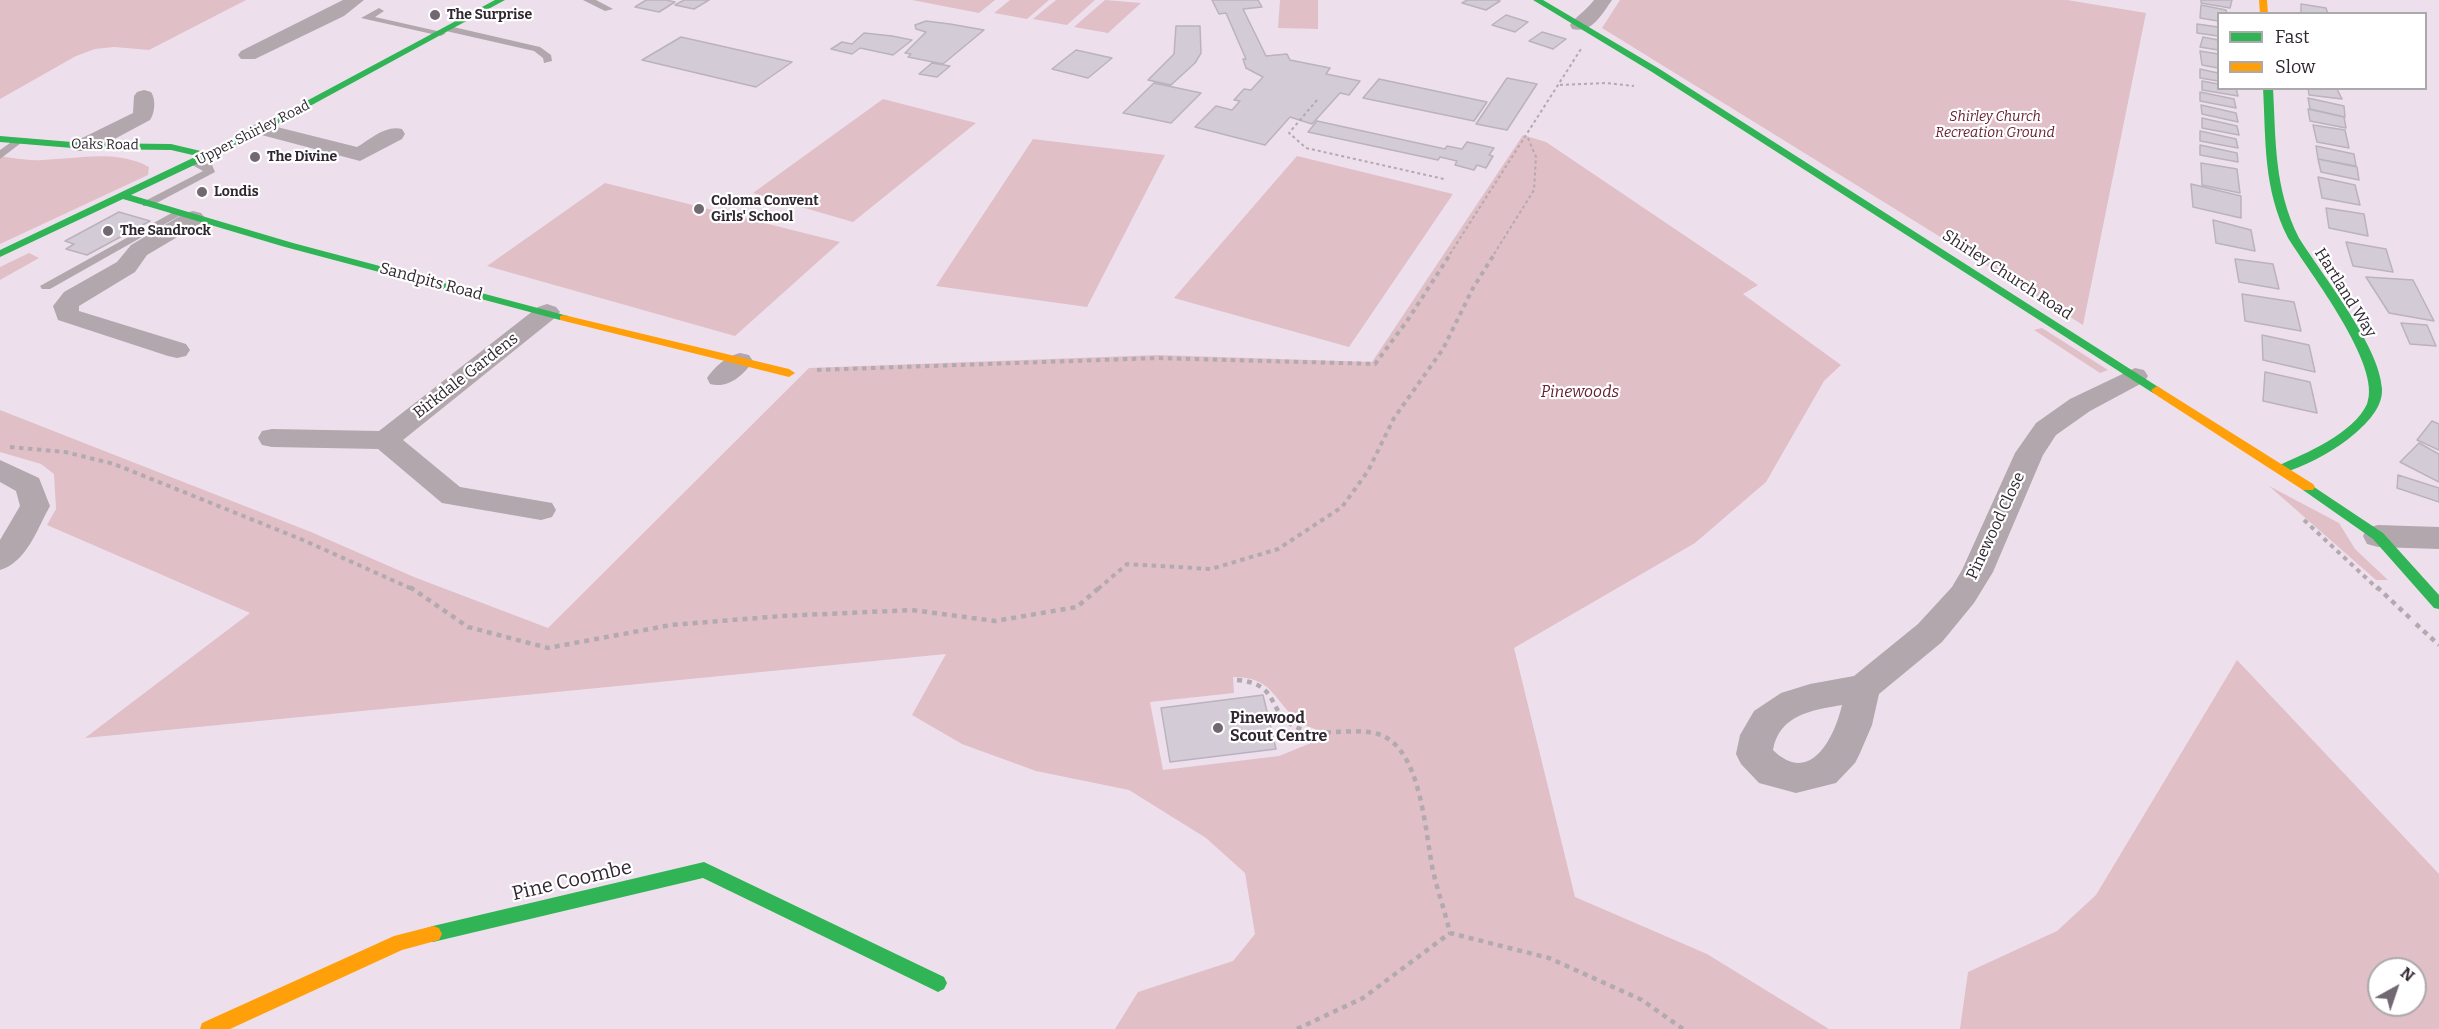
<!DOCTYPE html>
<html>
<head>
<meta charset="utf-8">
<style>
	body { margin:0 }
	#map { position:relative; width:2439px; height:1029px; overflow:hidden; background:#ede0ec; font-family:Bitter,serif }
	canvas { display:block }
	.legend { position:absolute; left:2217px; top:12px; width:210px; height:78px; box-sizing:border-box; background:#fff; border:2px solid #aca9ac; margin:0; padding:8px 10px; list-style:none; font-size:18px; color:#302730 }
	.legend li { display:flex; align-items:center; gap:12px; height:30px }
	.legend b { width:30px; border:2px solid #aca9ac }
	.north { position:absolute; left:2367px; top:957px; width:60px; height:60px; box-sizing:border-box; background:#fff; border:2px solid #aca9ac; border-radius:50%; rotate:40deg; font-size:16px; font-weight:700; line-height:24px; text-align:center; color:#302730 }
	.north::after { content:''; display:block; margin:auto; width:21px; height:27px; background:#726872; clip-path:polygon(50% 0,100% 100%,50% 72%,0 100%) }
</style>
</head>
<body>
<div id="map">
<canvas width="2439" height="1029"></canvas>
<ul class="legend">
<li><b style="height:8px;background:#30b455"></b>Fast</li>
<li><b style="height:8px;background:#ff9f0a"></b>Slow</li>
</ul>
<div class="north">N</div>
</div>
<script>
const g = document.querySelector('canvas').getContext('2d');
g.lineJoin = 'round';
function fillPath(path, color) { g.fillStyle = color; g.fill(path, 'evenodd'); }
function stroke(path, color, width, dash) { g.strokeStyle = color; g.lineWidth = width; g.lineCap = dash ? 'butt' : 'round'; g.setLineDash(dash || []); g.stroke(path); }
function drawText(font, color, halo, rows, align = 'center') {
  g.font = font + ' Bitter,serif'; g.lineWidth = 4.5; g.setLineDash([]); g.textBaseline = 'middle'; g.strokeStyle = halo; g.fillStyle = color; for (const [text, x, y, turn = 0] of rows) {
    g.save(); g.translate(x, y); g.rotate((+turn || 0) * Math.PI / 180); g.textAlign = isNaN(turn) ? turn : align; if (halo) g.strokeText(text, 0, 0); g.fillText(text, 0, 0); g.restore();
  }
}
const green = new Path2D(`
	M 0,0 L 246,0 L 149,50 L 114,47 L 95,49 L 76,56 L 0,99 Z
	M 912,0 L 995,0 L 979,13 Z
	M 1010,0 L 1049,0 L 1027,19 L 994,13 Z
	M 1056,0 L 1095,0 L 1067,25 L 1033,19 Z
	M 1105,0 L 1141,3 L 1108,33 L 1074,27 Z
	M 1280,0 L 1318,0 L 1318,29 L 1278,28 Z
	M 1620,0 L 2067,0 L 2146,13 L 2083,325 L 1602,28 Z
	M 883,99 L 976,123 L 853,222 L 753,193 Z
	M 1523,135 L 1546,142 L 1758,285 L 1743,294 L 1841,365 L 1824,381 L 1766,482 L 1695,543 L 1514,648 L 1575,897 L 1707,954 L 1829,1029 L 1115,1029 L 1138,992 L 1233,961 L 1255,934 L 1245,873 L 1206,838 L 1129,790 L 1036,771 L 962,744 L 912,715 L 946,654 L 85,738 L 250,613 L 47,525 L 56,509 L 54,474 L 41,464 L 0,452 L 0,410 L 311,532 L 414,577 L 548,628 L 809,368 L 1158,355 L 1372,362 ZM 1233,677 C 1274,677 1272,700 1299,721 C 1309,730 1315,725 1326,737 L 1279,756 L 1163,770 L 1150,702 L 1234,693 Z
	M 1033,139 L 1165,155 L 1087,307 L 936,286 Z
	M 0,156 C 14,158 28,161 42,160 C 78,159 116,149 149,167 L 148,175 L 0,244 Z
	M 1297,156 L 1453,194 L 1349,347 L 1174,298 Z
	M 605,183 L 840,242 L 735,336 L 487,266 Z
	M 29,253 L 39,258 L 0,280 L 0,267 Z
	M 2042,328 L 2108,370 L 2100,373 L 2034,330 Z
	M 2269,486 L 2339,523 L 2355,549 L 2388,580 L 2376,580 Z
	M 2237,660 L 2439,874 L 2439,1029 L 1960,1029 L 1968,972 L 2057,931 L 2096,895 ZM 2379,969 L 2415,969 L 2415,1005 L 2379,1005 Z`);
const building = new Path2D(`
	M 646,0 L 666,0 L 675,2 L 659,12 L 635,7 Z
	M 684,0 L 709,0 L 694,9 L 675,5 Z
	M 1212,0 L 1258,0 L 1262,7 L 1243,9 L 1266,56 L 1287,54 L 1290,60 L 1330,68 L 1326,74 L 1360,81 L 1349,95 L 1340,93 L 1312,124 L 1290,117 L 1265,145 L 1195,127 L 1216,106 L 1232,110 L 1240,101 L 1234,100 L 1244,89 L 1251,90 L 1263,77 L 1246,68 L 1243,59 L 1246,59 L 1226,13 L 1219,14 Z
	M 1467,0 L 1497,0 L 1500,1 L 1486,10 L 1462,3 Z
	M 2201,0 L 2232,0 L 2230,8 L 2201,3 Z
	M 2301,4 L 2326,8 L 2328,14 L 2301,14 Z
	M 2201,5 L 2226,10 L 2227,14 L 2218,14 L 2218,21 L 2200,18 Z
	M 1506,15 L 1528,22 L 1515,32 L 1492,25 Z
	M 926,21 L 950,24 L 984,30 L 943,64 L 908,57 L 911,54 L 905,53 L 926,32 L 916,29 L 915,25 Z
	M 2197,24 L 2218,27 L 2218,36 L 2197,33 Z
	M 1176,26 L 1200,26 L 1201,53 L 1195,63 L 1171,85 L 1148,80 L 1174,54 Z
	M 1542,32 L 1566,39 L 1553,49 L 1529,41 Z
	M 864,33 L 892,36 L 912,40 L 893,55 L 860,48 L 852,54 L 831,49 L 842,42 L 852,44 Z
	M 681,37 L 792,62 L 756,87 L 642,60 Z
	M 2203,37 L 2218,40 L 2218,50 L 2200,47 Z
	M 1076,50 L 1112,58 L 1088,78 L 1052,69 Z
	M 2200,51 L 2218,54 L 2218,68 L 2202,65 Z
	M 932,63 L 950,66 L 937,77 L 919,74 Z
	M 2200,69 L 2218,73 L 2218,81 L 2200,78 Z
	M 1507,78 L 1537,84 L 1507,130 L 1476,124 Z
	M 1379,79 L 1487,102 L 1474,121 L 1363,98 Z
	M 2202,81 L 2218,84 L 2218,88 L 2236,88 L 2238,96 L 2202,90 Z
	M 1154,83 L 1201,93 L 1171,123 L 1123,113 Z
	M 2308,88 L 2337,89 L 2342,99 L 2309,95 Z
	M 2200,92 L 2234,99 L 2236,108 L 2200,101 Z
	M 2308,98 L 2344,106 L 2345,117 L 2310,109 Z
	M 2201,105 L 2236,113 L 2238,122 L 2202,114 Z
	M 2308,109 L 2344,117 L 2346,128 L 2310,121 Z
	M 2202,118 L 2237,126 L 2239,135 L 2202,128 Z
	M 1317,121 L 1445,149 L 1447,146 L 1462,149 L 1467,142 L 1494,148 L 1489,155 L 1493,156 L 1486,168 L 1477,165 L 1474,170 L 1455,165 L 1457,161 L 1440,157 L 1438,160 L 1308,132 Z
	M 2313,125 L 2345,130 L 2349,148 L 2317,142 Z
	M 2200,131 L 2236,139 L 2238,148 L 2200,141 Z
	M 2200,145 L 2237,153 L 2238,162 L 2200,155 Z
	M 2316,146 L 2354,154 L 2356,166 L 2318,159 Z
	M 2318,159 L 2357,167 L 2359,180 L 2321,172 Z
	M 2201,163 L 2237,169 L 2240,193 L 2202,185 Z
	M 2318,177 L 2355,185 L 2360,205 L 2322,198 Z
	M 2191,184 L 2241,196 L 2241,218 L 2193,207 Z
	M 2326,208 L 2364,214 L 2368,236 L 2329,228 Z
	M 119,212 L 150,221 L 87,255 L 66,249 L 74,244 L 65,241 Z
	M 2213,220 L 2251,230 L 2255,251 L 2216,243 Z
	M 2346,242 L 2386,249 L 2393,272 L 2353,266 Z
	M 2235,259 L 2273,264 L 2279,289 L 2239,282 Z
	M 2366,277 L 2413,280 L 2434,321 L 2389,313 Z
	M 2242,294 L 2294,302 L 2301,331 L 2245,321 Z
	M 2401,323 L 2427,325 L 2436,346 L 2410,344 Z
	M 2262,335 L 2309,345 L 2315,372 L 2263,360 Z
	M 2265,372 L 2310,382 L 2317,413 L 2263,401 Z
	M 2432,421 L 2439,424 L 2439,450 L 2417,440 Z
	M 2419,443 L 2439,454 L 2439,482 L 2400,462 Z
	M 2398,475 L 2439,488 L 2439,502 L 2397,488 Z
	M 1263,695 L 1276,749 L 1170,762 L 1161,708 Z`);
const pathFar2 = new Path2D(`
	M 1560,85 L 1606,83 L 1634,86
	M 1317,100 L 1289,133 L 1306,148 L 1444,179
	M 1450,254 L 1581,49
	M 1494,254 L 1534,190 L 1536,157 L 1527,136`);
const pathFar1 = new Path2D(`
	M 817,370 L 1158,358 L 1375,364 L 1407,321 L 1451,253
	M 10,447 L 65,452 L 114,464 L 303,540 L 412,589
	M 2304,520 L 2378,589
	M 1098,589 L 1127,564 L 1211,569 L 1278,549 L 1342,507 L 1368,471 L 1394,418 L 1443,349 L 1473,288 L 1495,253`);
const path = new Path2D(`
	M 410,587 L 468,627 L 548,648 L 671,625 L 782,616 L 912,610 L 995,621 L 1077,607 L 1100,587
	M 2377,587 L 2411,619
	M 2416,624 L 2439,645
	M 1237,680 C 1284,684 1264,716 1301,729 C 1326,737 1353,727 1378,734 C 1422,747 1425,834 1433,871 C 1438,892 1445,912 1450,933 L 1549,958 L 1642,1000 L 1683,1029
	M 1297,1029 L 1363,998 L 1450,933`);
const lane = new Path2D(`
	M 583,0 L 596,0 L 613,9 L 605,11 Z
	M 379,8 L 384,11 L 375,17 L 446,33 L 441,36 L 361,18 Z
	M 449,26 L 540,47 L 551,55 L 552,61 L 544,63 L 543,58 L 534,51 L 446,31 L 446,27 Z
	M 17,138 L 22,141 L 21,143 L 0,159 L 0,150 Z
	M 194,160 L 212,165 L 215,172 L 151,206 L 143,206 L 143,202 L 203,171 L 189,163 Z
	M 177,210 L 183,213 L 181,215 L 50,289 L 42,289 L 40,286 Z`);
const street = new Path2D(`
	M 343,0 L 364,0 L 344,16 L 255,59 L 241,59 L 238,55 L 241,51 Z
	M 1594,0 L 1612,0 C 1602,14 1592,34 1572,29 L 1570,25 C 1576,16 1587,10 1594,0 Z
	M 144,90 L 151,92 C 156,99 155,113 150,120 L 92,151 L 76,151 L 73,146 L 76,141 L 133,113 L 134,96 L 137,92 Z
	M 261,123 L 357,147 C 371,139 385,125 402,129 L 405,134 L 402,139 L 360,161 L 254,133 L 250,129 L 254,125 Z
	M 193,211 L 201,213 L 205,218 L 201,223 L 147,255 L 135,272 L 79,306 L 79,311 L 186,344 L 190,350 L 186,356 L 177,358 L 168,356 L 58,320 L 53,306 L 64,292 L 117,262 L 131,245 L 185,213 Z
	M 547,304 L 556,307 L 560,312 L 556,317 L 403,440 L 460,487 L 552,503 L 556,510 L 552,517 L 541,520 L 442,503 L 378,449 L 272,447 L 262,445 L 258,438 L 262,431 L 272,429 L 379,431 L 538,307 Z
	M 740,353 L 749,355 L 753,361 C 743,376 728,389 710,384 L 707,378 C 714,367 727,356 740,353 Z
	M 2135,368 L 2144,370 L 2148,376 L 2144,382 L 2090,411 L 2056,435 L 2043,455 L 1993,572 L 1974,603 L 1942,642 L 1879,694 L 1872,725 L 1860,753 L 1855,763 L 1836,783 L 1796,793 L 1759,783 L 1741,764 L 1736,754 L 1740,735 L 1754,711 L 1781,693 L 1810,684 L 1854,676 L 1918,624 L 1952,587 L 1962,570 L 2015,453 L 2036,423 L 2070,399 ZM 1842,705 C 1834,739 1810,786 1773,750 C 1779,715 1812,710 1842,705 Z
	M 0,460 L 39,478 L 50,506 C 37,529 27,562 0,570 L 0,540 L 20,506 L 16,491 L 0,482 Z
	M 2378,525 L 2439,527 L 2439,549 L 2378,547 L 2367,544 L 2363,536 L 2367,528 Z`);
const fast = new Path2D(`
	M 495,0 L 505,0 L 264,131 L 214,155 L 212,158 L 207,159 L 131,195 L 293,243 L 568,316 L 568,320 L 560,320 L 285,247 L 123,199 L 0,257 L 0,250 L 197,156 L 171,150 L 84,149 L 0,142 L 0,136 L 84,143 L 171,144 L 205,152 L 258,127 Z
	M 1533,0 L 1543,0 L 1658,68 L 2163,390 L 2161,393 L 2153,393 L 1652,72 Z
	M 2263,88 L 2273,88 C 2276,142 2274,188 2299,238 C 2322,275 2380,346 2382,389 C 2383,410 2362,428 2347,440 C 2328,454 2304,467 2282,473 L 2275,469 L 2277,466 C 2305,454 2354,433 2367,404 C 2383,366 2309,272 2288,238 C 2263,188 2266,142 2263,88 Z
	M 2308,483 L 2383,533 L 2439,595 L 2439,609 L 2434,608 L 2373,539 L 2303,490 L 2301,487 L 2303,484 Z
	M 704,862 L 944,977 L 947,983 L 944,989 L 938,992 L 932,989 L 703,878 L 433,942 L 427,940 L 424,934 L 427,928 L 433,926 Z`);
const slow = new Path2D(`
	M 2259,0 L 2267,0 L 2268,14 L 2260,14 Z
	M 564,315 L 789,369 L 795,373 L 789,377 L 560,320 L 560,316 Z
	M 2157,386 L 2313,484 L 2315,487 L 2313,490 L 2303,490 L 2153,393 L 2151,390 Z
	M 433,926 L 439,928 L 442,934 L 439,940 L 402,950 L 230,1029 L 200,1029 L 202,1023 L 394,936 Z`);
const markers = [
	[435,15,6,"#726872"],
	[255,157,6,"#726872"],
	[202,192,6,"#726872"],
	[699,209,6,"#726872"],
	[108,231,6,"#726872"],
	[1218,728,6,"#726872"]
];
const farPoinames = [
	["The Surprise",447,15],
	["The Divine",267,157],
	["Londis",214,192],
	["Coloma Convent",711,201],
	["Girls' School",711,217],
	["The Sandrock",120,231]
];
const farParknames = [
	["Shirley Church",1995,117],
	["Recreation Ground",1995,133]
];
const farStreetnames = [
	["Upper Shirley Road",253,133,-27],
	["Oaks Road",105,145,1]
];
const streetNames = [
	["Shirley Church Road",2007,275,33],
	["Sandpits Road",431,282,15],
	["Hartland Way",2345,293,58],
	["Birkdale Gardens",466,376,-38],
	["Pinewood Close",1996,526,-65]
];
const parkNames = [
	["Pinewoods",1580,393]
];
const poiNames = [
	["Pinewood",1230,719],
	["Scout Centre",1230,737]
];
const nearStreetnames = [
	["Pine Coombe",572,881,-13]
];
fillPath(green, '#e0bfc7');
fillPath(building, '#d3cbd6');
stroke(building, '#bab2bd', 1.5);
stroke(pathFar2, '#b3aab0', 2, [3, 3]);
stroke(pathFar1, '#b3aab0', 4, [4.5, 4.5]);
stroke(path, '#b3aab0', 4.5, [5, 5]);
fillPath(lane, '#b1a7ac');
fillPath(street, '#b1a7ac');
fillPath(fast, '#30b455');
fillPath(slow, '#ff9f0a');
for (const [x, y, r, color] of markers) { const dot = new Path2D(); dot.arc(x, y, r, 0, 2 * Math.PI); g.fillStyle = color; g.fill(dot); stroke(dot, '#fff', 2); }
drawText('bold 14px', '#302730', '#fff', farPoinames, 'left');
drawText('italic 14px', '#68202f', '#fff', farParknames);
drawText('14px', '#302730', '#fff', farStreetnames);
drawText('16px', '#302730', '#fff', streetNames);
drawText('italic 16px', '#68202f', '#fff', parkNames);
drawText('bold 16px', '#302730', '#fff', poiNames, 'left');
drawText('20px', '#302730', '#fff', nearStreetnames);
</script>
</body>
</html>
